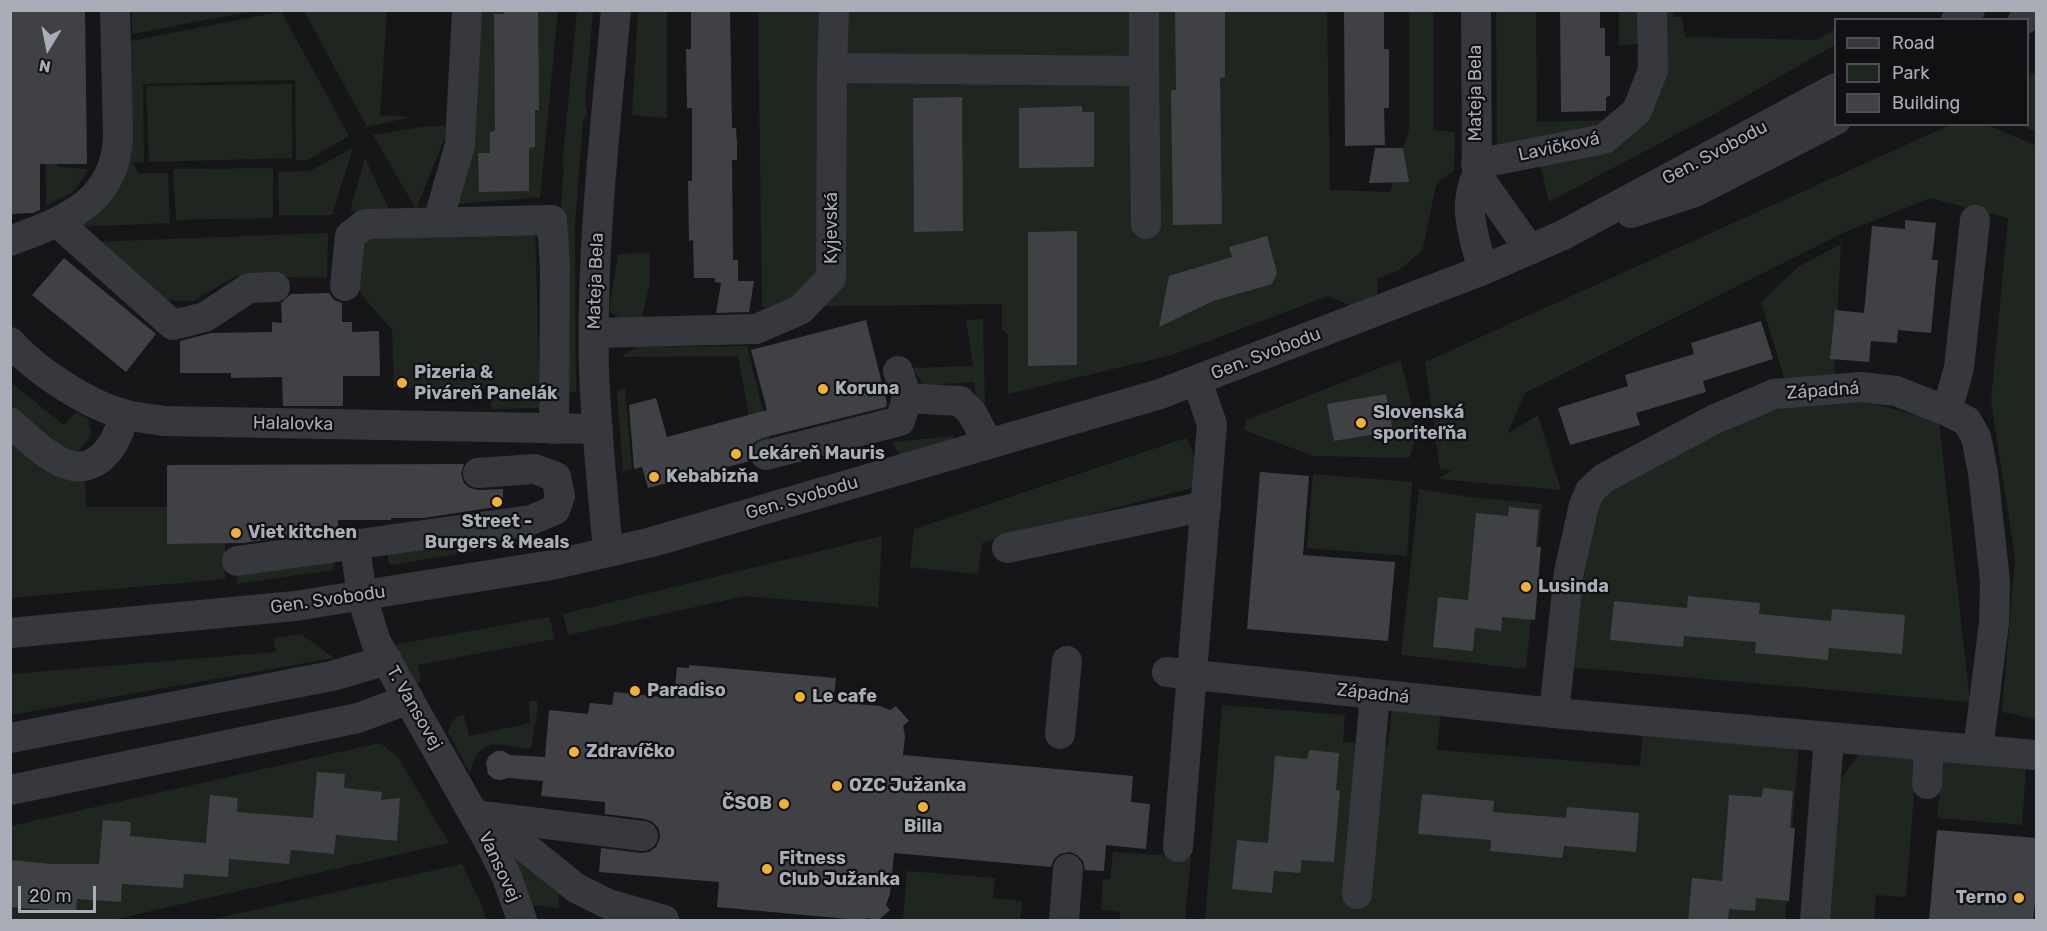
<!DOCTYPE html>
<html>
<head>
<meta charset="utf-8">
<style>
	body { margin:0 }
	#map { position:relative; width:2047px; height:931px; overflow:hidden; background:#161618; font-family:Rubik,sans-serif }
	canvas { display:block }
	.frame { position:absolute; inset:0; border:12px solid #a8adb8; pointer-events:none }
	.legend { position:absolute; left:1834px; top:18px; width:195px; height:108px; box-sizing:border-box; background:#111113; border:2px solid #4d4f55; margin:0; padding:8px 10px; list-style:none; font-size:18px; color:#a8adb8 }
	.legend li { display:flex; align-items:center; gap:12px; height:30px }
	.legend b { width:30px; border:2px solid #4d4f55 }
	.north { position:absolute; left:18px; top:18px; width:60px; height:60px; -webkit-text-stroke:4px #111113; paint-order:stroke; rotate:190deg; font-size:16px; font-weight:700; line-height:24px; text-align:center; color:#a8adb8 }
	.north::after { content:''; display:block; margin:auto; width:21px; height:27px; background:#a8adb8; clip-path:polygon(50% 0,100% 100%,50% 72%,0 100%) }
	.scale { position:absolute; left:18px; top:886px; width:78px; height:27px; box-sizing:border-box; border:3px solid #a8adb8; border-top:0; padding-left:8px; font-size:18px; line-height:21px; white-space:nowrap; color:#a8adb8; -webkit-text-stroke:4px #111113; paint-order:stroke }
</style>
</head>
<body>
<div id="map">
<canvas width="2047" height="931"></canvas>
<div class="frame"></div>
<ul class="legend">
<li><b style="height:8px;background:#37383d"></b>Road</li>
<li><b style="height:16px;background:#1e261f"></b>Park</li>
<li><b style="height:16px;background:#404145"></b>Building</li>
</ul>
<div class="north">N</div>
<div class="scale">20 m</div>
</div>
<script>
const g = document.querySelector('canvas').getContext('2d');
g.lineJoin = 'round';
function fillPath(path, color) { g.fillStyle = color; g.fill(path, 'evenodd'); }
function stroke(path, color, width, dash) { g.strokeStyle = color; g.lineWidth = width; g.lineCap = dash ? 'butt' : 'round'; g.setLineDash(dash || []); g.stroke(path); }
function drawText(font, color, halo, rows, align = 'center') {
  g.font = font + ' Rubik,sans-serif'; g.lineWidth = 4.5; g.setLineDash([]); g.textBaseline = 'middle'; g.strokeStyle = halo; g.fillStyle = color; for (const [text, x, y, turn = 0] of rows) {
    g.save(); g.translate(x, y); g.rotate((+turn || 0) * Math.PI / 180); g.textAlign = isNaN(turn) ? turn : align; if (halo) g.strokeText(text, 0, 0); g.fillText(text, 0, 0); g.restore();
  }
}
const green = new Path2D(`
	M 132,10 L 254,10 L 254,11 L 132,34 Z
	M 44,11 L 56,11 L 58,167 L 89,169 L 73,192 L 46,206 Z
	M 119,11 L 130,11 L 131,41 L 279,12 L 274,11 L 281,11 L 349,136 L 308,160 L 296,160 L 295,80 L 143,84 L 144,162 L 133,163 L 138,173 L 168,173 L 170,223 L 75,227 L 97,208 Z
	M 304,11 L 387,11 L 380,115 L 411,117 L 367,127 Z
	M 477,11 L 558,11 L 540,197 L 449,205 Z
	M 577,11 L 593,11 L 585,101 L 587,113 L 583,122 L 575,222 L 576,392 L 560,392 L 560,223 L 564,162 L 562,166 Z
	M 638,11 L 667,11 L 667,118 L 632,115 Z
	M 758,11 L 1327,11 L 1330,190 L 1390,192 L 1409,129 L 1409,11 L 1433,11 L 1433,130 L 1455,132 L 1454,171 L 1437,182 L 1422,251 L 1397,271 L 1378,278 L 1377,299 L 1352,306 L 1328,296 L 1172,355 L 1008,394 L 1008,334 L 1002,330 L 1002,304 L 762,307 Z
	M 1496,11 L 1536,11 L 1537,122 L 1616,120 L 1497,153 Z
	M 1619,11 L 1642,11 L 1642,44 L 1619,45 Z
	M 1656,11 L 1673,11 L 1673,17 L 1682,17 L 1685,37 L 1817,40 L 1835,29 L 1835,45 L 1713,115 L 1549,202 L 1539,160 L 1641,114 Z
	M 2036,72 L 2036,132 L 2019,125 L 2028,124 L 2028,77 Z
	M 292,84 L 292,158 L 149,162 L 146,86 Z
	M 450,125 L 416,209 L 373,135 L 421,127 Z
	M 1950,125 L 1986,125 L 2036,145 L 2036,719 L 2002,712 L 2015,558 L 1991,401 L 2008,218 L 1930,198 L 1845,232 L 1525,393 L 1507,434 L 1538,415 L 1561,490 L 1438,479 L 1451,471 L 1440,469 L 1425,362 Z
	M 353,148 L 332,215 L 279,215 L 278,172 L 310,171 Z
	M 365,158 L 389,209 L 350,211 Z
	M 273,168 L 273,218 L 176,220 L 173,169 Z
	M 535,225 L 540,408 L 491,409 L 489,389 L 394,388 L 392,330 L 351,282 L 368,229 Z
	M 328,233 L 327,278 L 236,276 L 193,301 L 162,300 L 91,242 Z
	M 1841,244 L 1834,381 L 1786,384 L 1761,302 L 1798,267 Z
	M 650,253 L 650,283 L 641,321 L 627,323 L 609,311 L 618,254 Z
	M 983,319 L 985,404 L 977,405 L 974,382 L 925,385 L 911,368 L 973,366 L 966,320 Z
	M 747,346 L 771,444 L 755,448 L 738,356 L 621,357 L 637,347 Z
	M 1400,360 C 1408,388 1423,431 1409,458 L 1313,456 L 1244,430 L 1246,420 Z
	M 10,382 L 64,425 L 76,412 L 88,419 L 92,434 L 74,457 L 11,405 Z
	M 625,387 L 632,469 L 623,471 L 617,392 Z
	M 1844,396 L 1939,421 L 1970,702 L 1569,667 L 1592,530 L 1601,497 L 1619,483 L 1770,409 Z
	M 10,435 L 82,475 L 85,482 L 86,507 L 167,507 L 167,544 L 225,543 L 225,579 L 11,598 Z
	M 953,436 L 953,442 L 900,456 L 892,442 Z
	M 1186,438 C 1195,454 1200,470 1191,488 L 982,543 L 978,574 L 910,567 L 914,529 Z
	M 1313,474 L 1412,482 L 1407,556 L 1307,548 Z
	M 1419,489 L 1470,497 L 1542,504 L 1526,669 L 1401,655 Z
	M 535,532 L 536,541 L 389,565 L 387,553 Z
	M 882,536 L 878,607 L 745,596 L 568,635 L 563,614 Z
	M 333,560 L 334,570 L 236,584 L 239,570 Z
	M 549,617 L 555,639 L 418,665 L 421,682 L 408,686 L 392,645 Z
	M 301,634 L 334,658 L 11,715 L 11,674 L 276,652 L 273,638 Z
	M 529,701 L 537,701 L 537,713 L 531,749 C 499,745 480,734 470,773 L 448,732 C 451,723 453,716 464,715 L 469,736 L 530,723 Z
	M 1222,705 L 1345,715 L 1343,742 L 1388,746 L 1392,706 L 1441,711 L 1437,750 L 1640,766 L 1643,733 L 1799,745 L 1785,920 L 1205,920 Z
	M 380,743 L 398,757 L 449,843 L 112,920 L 11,920 L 10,826 Z
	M 1861,751 L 1917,756 L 1906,897 L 1876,895 L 1874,920 L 1825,920 L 1836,786 Z
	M 1942,761 L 2026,769 L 2022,825 L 1937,818 Z
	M 507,844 L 559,891 L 559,908 L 530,905 Z
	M 1113,852 L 1191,857 L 1185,920 L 1120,920 L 1120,912 L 1101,909 L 1103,879 L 1110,879 Z
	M 462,864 L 482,906 L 486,920 L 209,920 Z
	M 907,871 L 995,878 L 993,898 L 1022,901 L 1020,920 L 903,920 Z`);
const building = new Path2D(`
	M 10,10 L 85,10 L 87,164 L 40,164 L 40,210 L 33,213 L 10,214 Z
	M 504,10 L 538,10 L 539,110 L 535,110 L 535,147 L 529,148 L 529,191 L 479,192 L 478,153 L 490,153 L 490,132 L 495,131 L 494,14 L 504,14 Z
	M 691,10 L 730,10 L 732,128 L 736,128 L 737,144 L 737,160 L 732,160 L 733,260 L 738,260 L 738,281 L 754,281 L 749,312 L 716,313 L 721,283 L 715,282 L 715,278 L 694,278 L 693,240 L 689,241 L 688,181 L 692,181 L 692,108 L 687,108 L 686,49 L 691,49 Z
	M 1175,10 L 1225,10 L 1225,77 L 1220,78 L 1222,224 L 1173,225 L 1171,90 L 1176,90 Z
	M 1344,10 L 1384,10 L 1384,49 L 1389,49 L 1389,108 L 1384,108 L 1385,145 L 1345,146 Z
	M 1560,10 L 1600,10 L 1600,28 L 1605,28 L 1605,56 L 1610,56 L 1610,96 L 1606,97 L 1606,111 L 1561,112 Z
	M 962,97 L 963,231 L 914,232 L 913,98 Z
	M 1082,106 L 1082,112 L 1094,112 L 1094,167 L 1019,168 L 1019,108 Z
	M 1375,148 L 1403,148 L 1409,182 L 1369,183 Z
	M 1905,220 L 1936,223 L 1932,260 L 1938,260 L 1931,333 L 1898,330 L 1897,343 L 1871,341 L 1869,362 L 1830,359 L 1835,310 L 1864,313 L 1872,226 L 1905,229 Z
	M 1077,231 L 1077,365 L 1028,366 L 1028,232 Z
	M 1267,236 L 1277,273 L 1272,284 L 1213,301 L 1159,327 L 1169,276 L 1232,257 L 1229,247 Z
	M 64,258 L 156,334 L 126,372 L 32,295 Z
	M 329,293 L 334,300 L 342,303 L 342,322 L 352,322 L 352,332 L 379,331 L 380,376 L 343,376 L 343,406 L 283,406 L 282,377 L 231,378 L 231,373 L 180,373 L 180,341 L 211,333 L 272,332 L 272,322 L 282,323 L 281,303 L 291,294 Z
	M 866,320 L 887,403 L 886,407 L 762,438 L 754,442 L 750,450 L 750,461 L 648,488 L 642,467 L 634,469 L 629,405 L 656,398 L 667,437 L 767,410 L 751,350 Z
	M 1761,321 L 1773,359 L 1703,381 L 1706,392 L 1636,413 L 1640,425 L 1570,445 L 1558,408 L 1628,386 L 1625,375 L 1694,354 L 1691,343 Z
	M 1386,394 L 1393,431 L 1334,441 L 1327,404 Z
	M 464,464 L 461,474 L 464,483 L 470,488 L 479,490 L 503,489 L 503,506 L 423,518 L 391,518 L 391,520 L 338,520 L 338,529 L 243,543 L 167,544 L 167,465 Z
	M 1260,472 L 1309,476 L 1303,555 L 1395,562 L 1388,641 L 1247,629 Z
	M 1509,507 L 1539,510 L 1536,547 L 1541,547 L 1535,620 L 1502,617 L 1501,631 L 1475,628 L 1473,651 L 1433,647 L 1438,597 L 1468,600 L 1476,513 L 1508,516 Z
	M 1688,596 L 1760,603 L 1759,614 L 1831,621 L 1832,609 L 1905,615 L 1902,654 L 1829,648 L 1828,660 L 1755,653 L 1756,642 L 1684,636 L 1683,647 L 1610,640 L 1614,601 L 1687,608 Z
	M 689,665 L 836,678 L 833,702 L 880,706 L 890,710 L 896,706 L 909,721 L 903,726 L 905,736 L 903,755 L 1133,776 L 1131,802 L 1150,804 L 1146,849 L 1106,845 L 1104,871 L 1085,870 L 1083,861 L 1077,855 L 1070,852 L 1060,854 L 1054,859 L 1051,867 L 894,853 L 890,894 L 886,905 L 890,910 L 878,921 L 873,921 L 870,918 L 859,920 L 717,907 L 719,882 L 599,872 L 601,848 L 641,853 L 649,852 L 656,847 L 660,838 L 659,829 L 653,822 L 645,819 L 605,814 L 605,802 L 541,796 L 543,781 L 508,778 L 501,780 L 494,779 L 488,774 L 486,762 L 489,756 L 496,751 L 503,751 L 510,755 L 545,757 L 549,710 L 588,714 L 590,703 L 612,705 L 614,692 L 662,697 L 663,686 L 675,687 L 677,667 L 689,668 Z
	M 1309,750 L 1339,753 L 1336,790 L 1340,791 L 1334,862 L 1302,860 L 1300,873 L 1274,871 L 1272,893 L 1232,889 L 1237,840 L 1268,843 L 1275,756 L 1307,759 Z
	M 317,772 L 345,774 L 344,788 L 382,792 L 381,800 L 400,798 L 397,841 L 336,835 L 334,854 L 291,850 L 289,864 L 229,859 L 228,877 L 184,874 L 183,888 L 122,884 L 121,902 L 77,899 L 76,912 L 10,907 L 10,860 L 51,864 L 99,864 L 103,820 L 131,822 L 130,836 L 206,843 L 210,795 L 238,798 L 237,812 L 313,818 Z
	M 1763,788 L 1793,791 L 1790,828 L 1795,828 L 1789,901 L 1756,898 L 1755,911 L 1729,909 L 1728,921 L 1688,921 L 1692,878 L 1722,881 L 1729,795 L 1762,797 Z
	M 1422,794 L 1494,801 L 1493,812 L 1566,818 L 1567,807 L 1639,813 L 1636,852 L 1564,846 L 1562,858 L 1490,851 L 1491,840 L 1418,834 Z
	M 1937,830 L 2037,838 L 2037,882 L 2033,921 L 1929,921 Z`);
const minor = new Path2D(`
	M 1476,10 L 1477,175 C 1462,206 1474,238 1483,270
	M 1956,20 L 1970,10
	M 2023,20 L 2036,12
	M 832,68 L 1144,71 L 1144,10
	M 1144,71 L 1146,224
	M 1476,164 L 1604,139 L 1637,111 L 1653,70 L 1652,10
	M 1477,175 L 1530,250
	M 1631,213 L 1695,192 L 1836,120
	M 438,221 L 460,145 L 467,10
	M 58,223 L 173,325 L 205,317 L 249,288 L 275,287
	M 10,241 C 65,220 116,203 118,136 L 115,10
	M 345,286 L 350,236 L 365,224 L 552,220 L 555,267 L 554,429
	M 594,333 L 756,329 L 800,310 L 831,278 L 832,68 L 834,10
	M 10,342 C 36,371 89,406 127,415 C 139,418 152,419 164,421 L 598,429
	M 907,398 L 960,401 L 972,413 L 988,443
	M 1947,411 L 1959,368 L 1975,220
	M 10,422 C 39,447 79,494 112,445 C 118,436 121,424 126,415
	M 766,455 L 900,421 L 907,398 L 898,371
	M 355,546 L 362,597 L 376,642 L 490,843 L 506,875 L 522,920
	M 1007,548 L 1206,506
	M 608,552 C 603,492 596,431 594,370 C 591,250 605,130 616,10
	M 237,561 L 531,520 L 555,510 L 560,496 L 556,477 L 535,469 L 478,473
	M 10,633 L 295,606 L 552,565 L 652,542 L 1160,394 L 1483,270 L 1563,235 L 1836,88
	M 1167,672 L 1554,713 L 2036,755
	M 1554,713 L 1569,572 L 1584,505 L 1590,491 L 1604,478 L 1681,437 L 1715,419 L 1774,394 L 1861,387 L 1896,391 L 1947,411 L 1967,421 L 1976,437 L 1983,472 L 1995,581 L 1994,623 L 1978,750
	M 1060,734 L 1067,661
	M 10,738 L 332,676 L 387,660
	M 1927,784 L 1929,746
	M 10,790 L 358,718 L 409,699
	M 474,815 L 643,836
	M 490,843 L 506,840 L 520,843 L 576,888 L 608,904 L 664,920
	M 1178,847 L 1212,424 L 1197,381
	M 1357,894 L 1375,695
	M 1064,920 L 1068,869
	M 1815,920 L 1829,737`);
const markers = [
	[402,383,6,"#f2b134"],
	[823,389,6,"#f2b134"],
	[1361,423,6,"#f2b134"],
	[736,454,6,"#f2b134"],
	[654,477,6,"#f2b134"],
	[497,502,6,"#f2b134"],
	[236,533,6,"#f2b134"],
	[1526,587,6,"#f2b134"],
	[635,691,6,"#f2b134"],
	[800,697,6,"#f2b134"],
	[574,752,6,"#f2b134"],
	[837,786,6,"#f2b134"],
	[784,804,6,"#f2b134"],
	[923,807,6,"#f2b134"],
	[767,869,6,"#f2b134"],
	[2019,898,6,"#f2b134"]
];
const streetNames = [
	["Mateja Bela",1476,93,-90],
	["Lavičková",1559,147,-12],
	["Gen. Svobodu",1715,153,-28],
	["Kyjevská",832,228,-90],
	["Mateja Bela",596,281,-88],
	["Gen. Svobodu",1266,354,-21],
	["Západná",1823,391,-4],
	["Halalovka",293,424,1],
	["Gen. Svobodu",802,498,-16],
	["Gen. Svobodu",328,600,-8],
	["Západná",1373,694,6],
	["T. Vansovej",414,708,60],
	["Vansovej",499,867,65]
];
const poiNames = [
	["Pizeria &",414,373],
	["Piváreň Panelák",414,394],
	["Koruna",835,389],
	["Slovenská",1373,413],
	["sporiteľňa",1373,434],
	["Lekáreň Mauris",748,454],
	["Kebabizňa",666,477],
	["Street -",497,522,"center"],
	["Burgers & Meals",497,543,"center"],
	["Viet kitchen",248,533],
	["Lusinda",1538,587],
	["Paradiso",647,691],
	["Le cafe",812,697],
	["Zdravíčko",586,752],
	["OZC Južanka",849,786],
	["ČSOB",772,804,"right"],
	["Billa",923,827,"center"],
	["Fitness",779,859],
	["Club Južanka",779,880],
	["Terno",2007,898,"right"]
];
fillPath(green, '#1e261f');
fillPath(building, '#404145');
stroke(minor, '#37383d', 30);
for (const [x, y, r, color] of markers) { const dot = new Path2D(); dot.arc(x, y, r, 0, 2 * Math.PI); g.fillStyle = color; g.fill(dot); stroke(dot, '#111113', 2); }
drawText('18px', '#a8adb8', '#111113', streetNames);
drawText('bold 18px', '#a8adb8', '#111113', poiNames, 'left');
</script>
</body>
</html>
